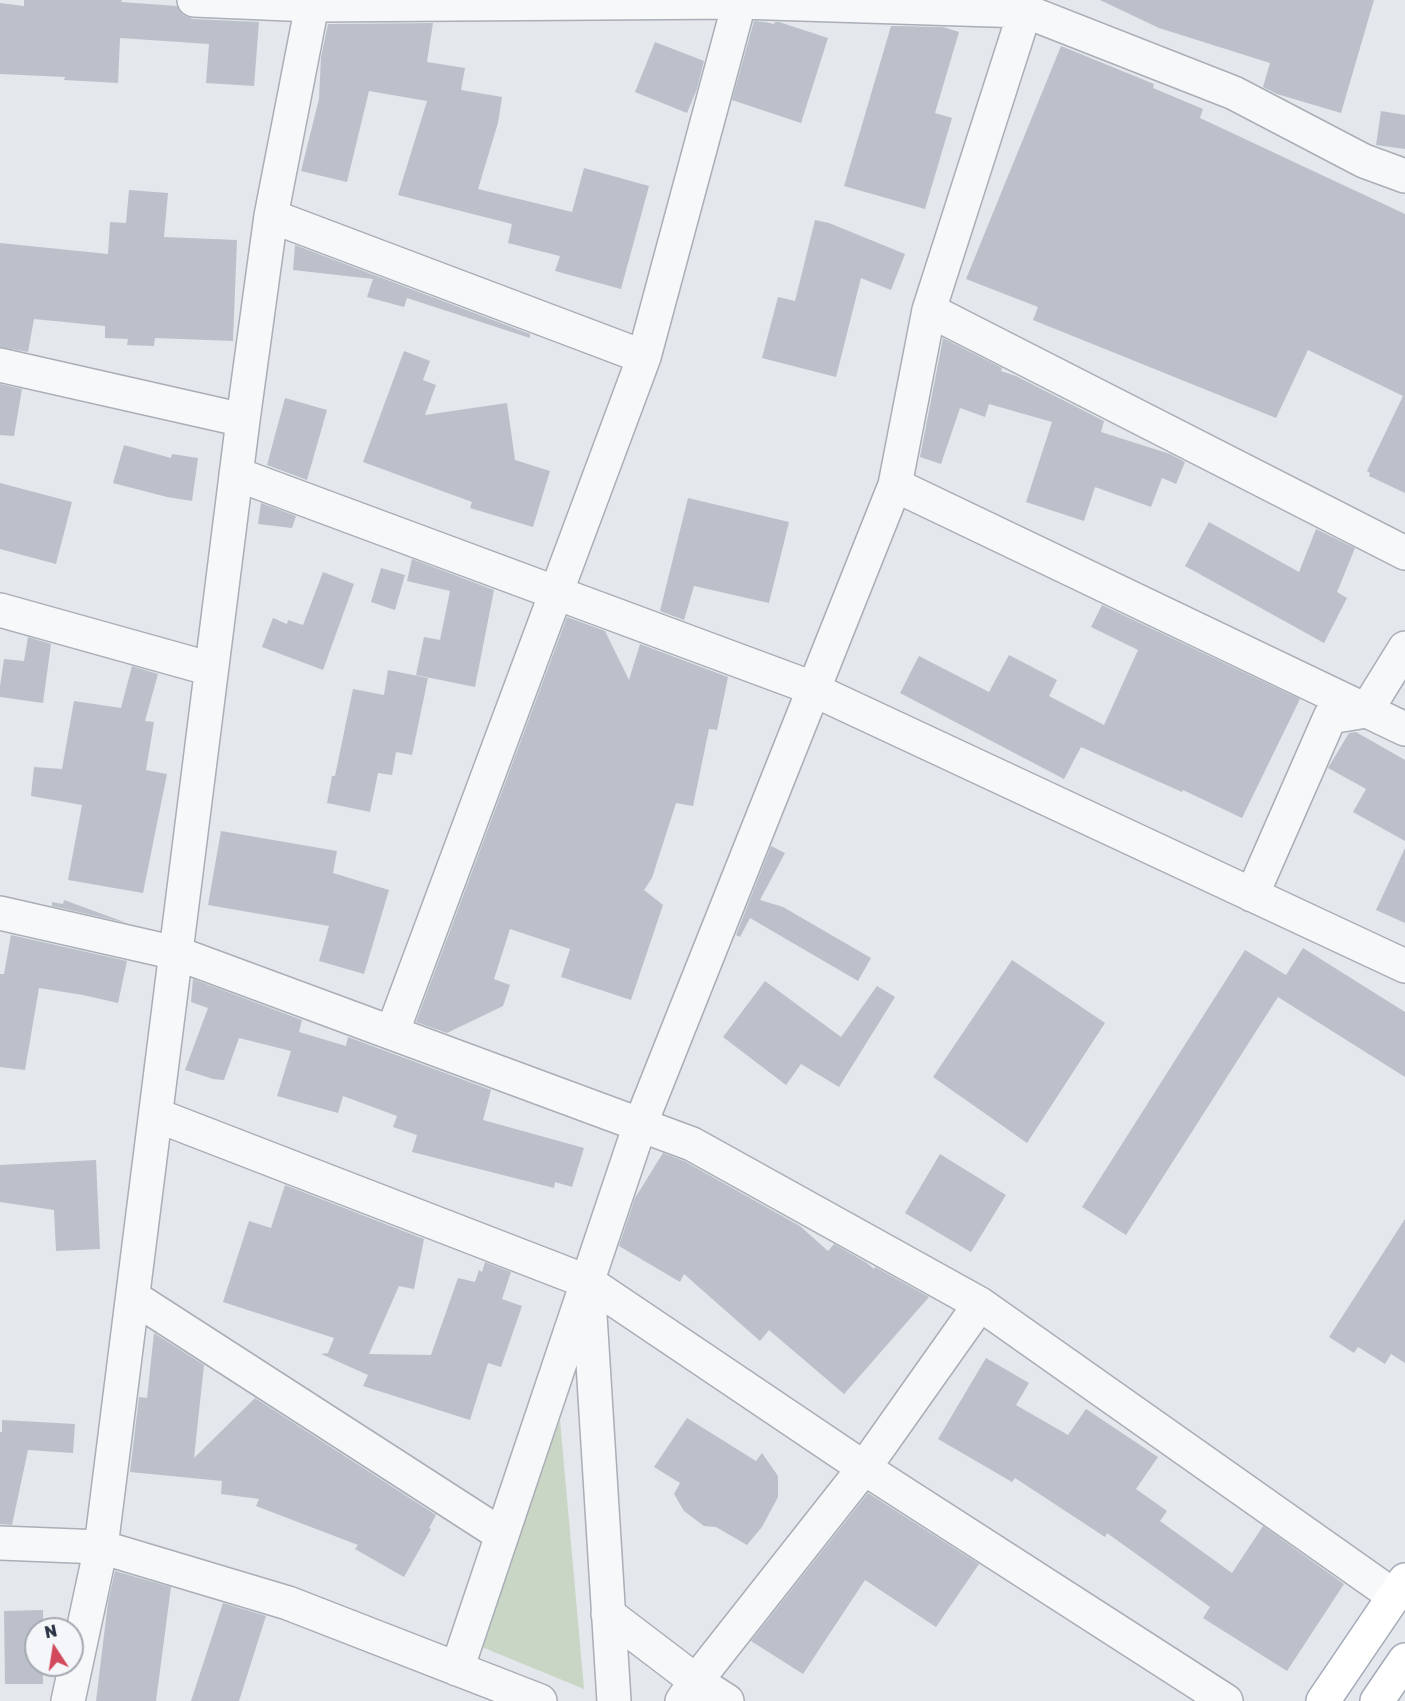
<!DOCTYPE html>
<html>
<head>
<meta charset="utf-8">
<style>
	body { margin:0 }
	#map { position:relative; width:1405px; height:1701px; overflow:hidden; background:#e4e7ec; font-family:"Golos Text",sans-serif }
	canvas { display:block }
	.north { position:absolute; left:24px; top:1617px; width:60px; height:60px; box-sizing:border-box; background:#f4f6f9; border:2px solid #a4a8b1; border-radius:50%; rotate:348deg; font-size:16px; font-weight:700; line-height:24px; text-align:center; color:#2b3445 }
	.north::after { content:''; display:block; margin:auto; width:21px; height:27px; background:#d1495b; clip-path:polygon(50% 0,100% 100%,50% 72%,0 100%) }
</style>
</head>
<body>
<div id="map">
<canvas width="1405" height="1701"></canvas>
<div class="north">N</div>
</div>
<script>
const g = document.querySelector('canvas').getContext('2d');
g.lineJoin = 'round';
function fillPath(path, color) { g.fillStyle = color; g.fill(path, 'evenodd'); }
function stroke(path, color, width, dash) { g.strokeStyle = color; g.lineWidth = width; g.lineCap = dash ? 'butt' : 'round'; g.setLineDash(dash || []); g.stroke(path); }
const green = new Path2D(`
	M 560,1420 L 584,1689 L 477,1645 Z`);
const building = new Path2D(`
	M 24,0 L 122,0 L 121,2 L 177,6 L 183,15 L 193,19 L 259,22 L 254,86 L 206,83 L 209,44 L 120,38 L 118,83 L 64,80 L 65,77 L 0,74 L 0,3 L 24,6 Z
	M 1100,0 L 1374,0 L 1341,113 L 1277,94 L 1263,87 L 1270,63 L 1159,28 Z
	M 754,21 L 765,22 L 774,24 L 775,22 L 779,22 L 828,38 L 801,123 L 732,100 Z
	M 433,23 L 427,62 L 465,68 L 461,90 L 502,97 L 498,123 L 478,189 L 572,212 L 584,168 L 649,186 L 621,289 L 555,271 L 560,256 L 508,243 L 512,224 L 398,195 L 427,101 L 369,91 L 347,182 L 301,171 L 319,99 L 321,57 L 328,24 Z
	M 891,26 L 943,27 L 959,32 L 935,113 L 952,118 L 925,209 L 844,186 Z
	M 655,42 L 704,61 L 697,89 L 687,113 L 635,92 Z
	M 1061,46 L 1154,84 L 1153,88 L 1203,109 L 1200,118 L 1405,214 L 1405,493 L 1369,476 L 1370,473 L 1367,471 L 1403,396 L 1308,350 L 1276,418 L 1033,320 L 1038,307 L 966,279 Z
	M 1381,111 L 1405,115 L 1405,149 L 1376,145 Z
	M 129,190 L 168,193 L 164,237 L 237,240 L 233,341 L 155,338 L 154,346 L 127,345 L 128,339 L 105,338 L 105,326 L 34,319 L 28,352 L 0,347 L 0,243 L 108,254 L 110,222 L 126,223 Z
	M 815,220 L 829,223 L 905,254 L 891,290 L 861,278 L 836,377 L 762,358 L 778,297 L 795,301 Z
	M 295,245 L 530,334 L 530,338 L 407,298 L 404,307 L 367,297 L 373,279 L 293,270 Z
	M 943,338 L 1002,368 L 1001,371 L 1016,376 L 1104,421 L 1101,432 L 1170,454 L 1185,462 L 1176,484 L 1162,478 L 1151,507 L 1095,487 L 1084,521 L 1026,502 L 1052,422 L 989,404 L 985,417 L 960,408 L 941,464 L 920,457 Z
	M 404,351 L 430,361 L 423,380 L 436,385 L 425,415 L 507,403 L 515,460 L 550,471 L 533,527 L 470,508 L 472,502 L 363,462 Z
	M 0,384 L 22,389 L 14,436 L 0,435 Z
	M 285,398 L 327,410 L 307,480 L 267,465 Z
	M 124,445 L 171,458 L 172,454 L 198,458 L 192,501 L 167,497 L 113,483 Z
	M 0,483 L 72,502 L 56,564 L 0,549 Z
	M 688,498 L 789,522 L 769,603 L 694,586 L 684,620 L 660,611 Z
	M 261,503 L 296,516 L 292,528 L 258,524 Z
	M 1209,522 L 1299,572 L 1316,529 L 1355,548 L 1337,592 L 1347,598 L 1324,643 L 1185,566 Z
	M 412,559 L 494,590 L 475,687 L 416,675 L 424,637 L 440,640 L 450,591 L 407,581 Z
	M 381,568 L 405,575 L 395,610 L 371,602 Z
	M 323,572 L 354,584 L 323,670 L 262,647 L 273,618 L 287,624 L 288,620 L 303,625 Z
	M 1102,605 L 1300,699 L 1242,818 L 1183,790 L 1182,792 L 1081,747 L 1064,779 L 900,693 L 919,656 L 989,692 L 1009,655 L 1057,680 L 1049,696 L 1104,725 L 1138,650 L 1091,627 Z
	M 567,617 L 605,631 L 629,680 L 640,644 L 728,677 L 717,730 L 709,729 L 693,806 L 676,803 L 652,878 L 644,890 L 663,905 L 631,1000 L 561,977 L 570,949 L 510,929 L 494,979 L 510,985 L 503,1006 L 447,1033 L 416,1022 Z
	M 28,637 L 51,644 L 43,703 L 0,697 L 0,686 L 4,659 L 24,661 Z
	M 132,666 L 158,674 L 145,721 L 154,722 L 146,770 L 167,774 L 143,893 L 68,880 L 82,805 L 31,796 L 34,767 L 62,769 L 74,701 L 121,708 Z
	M 388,670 L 428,678 L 412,755 L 396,752 L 392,775 L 378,773 L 370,812 L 327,803 L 332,776 L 335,776 L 353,689 L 384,695 Z
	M 1356,732 L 1405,760 L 1405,841 L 1353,812 L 1366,789 L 1328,768 L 1349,733 Z
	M 221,831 L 337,851 L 333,873 L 389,890 L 364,974 L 319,961 L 329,926 L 208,905 Z
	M 771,846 L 785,853 L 760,900 L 783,907 L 871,958 L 858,981 L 750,918 L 740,937 L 736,935 Z
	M 1405,848 L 1405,923 L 1376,910 Z
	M 64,900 L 127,923 L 52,906 L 52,902 L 63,904 Z
	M 11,935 L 127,961 L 118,1003 L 83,995 L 39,988 L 25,1070 L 0,1067 L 0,974 L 4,974 Z
	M 1303,948 L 1405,1012 L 1405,1077 L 1278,997 L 1126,1235 L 1082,1207 L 1245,950 L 1286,975 Z
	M 1012,960 L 1105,1023 L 1027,1143 L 933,1077 Z
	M 193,979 L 302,1020 L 299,1032 L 346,1046 L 348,1037 L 491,1090 L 483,1120 L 584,1148 L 572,1187 L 555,1182 L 554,1188 L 412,1152 L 417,1135 L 393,1127 L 397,1116 L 343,1096 L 338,1113 L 277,1096 L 291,1051 L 239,1038 L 224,1080 L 213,1079 L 185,1070 L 208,1008 L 191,1002 Z
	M 765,981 L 841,1037 L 877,986 L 895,997 L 839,1087 L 801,1064 L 786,1085 L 723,1037 Z
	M 663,1153 L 684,1161 L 800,1226 L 828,1251 L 834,1244 L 867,1263 L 874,1269 L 875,1267 L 929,1297 L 844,1394 L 769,1330 L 760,1341 L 684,1274 L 680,1282 L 619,1246 L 635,1198 Z
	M 940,1154 L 1006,1195 L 971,1252 L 905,1213 Z
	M 96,1160 L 100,1249 L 56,1251 L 54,1210 L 0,1202 L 0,1165 Z
	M 285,1185 L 424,1239 L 414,1289 L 399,1286 L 369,1354 L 431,1355 L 458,1278 L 475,1282 L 479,1270 L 482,1272 L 485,1262 L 511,1272 L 502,1299 L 522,1306 L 501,1367 L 488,1363 L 470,1420 L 363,1386 L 368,1375 L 321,1354 L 328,1353 L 334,1338 L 223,1302 L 249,1221 L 271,1228 Z
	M 1405,1219 L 1405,1363 L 1391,1354 L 1385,1364 L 1358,1347 L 1354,1353 L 1329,1337 Z
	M 154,1333 L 204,1365 L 194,1458 L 255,1398 L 436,1515 L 429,1528 L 431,1529 L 404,1577 L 355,1549 L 358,1545 L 256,1506 L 259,1499 L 221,1494 L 222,1481 L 130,1472 L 139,1397 L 147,1398 Z
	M 986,1358 L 1029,1383 L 1016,1405 L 1068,1435 L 1086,1409 L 1158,1457 L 1136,1489 L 1167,1511 L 1160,1521 L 1232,1573 L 1263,1526 L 1344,1584 L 1287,1671 L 1203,1618 L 1210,1607 L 1107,1533 L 1105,1537 L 1015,1478 L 1012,1482 L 938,1439 Z
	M 687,1418 L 756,1461 L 762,1453 L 778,1476 L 778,1497 L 762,1527 L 747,1545 L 716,1527 L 704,1526 L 684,1511 L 674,1494 L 680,1483 L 654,1467 Z
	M 2,1420 L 75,1424 L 73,1453 L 28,1450 L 12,1525 L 0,1524 L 0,1432 L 2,1432 Z
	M 868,1493 L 979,1564 L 936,1627 L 865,1580 L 803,1674 L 751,1641 Z
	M 115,1571 L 171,1587 L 156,1701 L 96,1701 L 108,1602 Z
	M 223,1603 L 266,1616 L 239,1701 L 191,1701 Z
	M 43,1610 L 43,1629 L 36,1629 L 36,1665 L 43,1665 L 43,1684 L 5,1684 L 4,1611 Z`);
const minor = new Path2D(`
	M 194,0 L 312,5 L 738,2 L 1025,11 L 929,310 L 895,485 L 640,1125 L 457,1669
	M 1025,11 L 1234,93 L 1364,161 L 1405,176
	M 271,216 L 644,357
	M 929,310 L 1405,553
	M 0,365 L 243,420
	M 236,474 L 799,683 L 1405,966
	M 895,485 L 1405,729
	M 0,610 L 211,669
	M 1252,895 L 1330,717 L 1366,711 L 1405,648
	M 0,913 L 176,953 L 692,1144 L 980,1304 L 1394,1596
	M 392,1033 L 644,357 L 740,0
	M 156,1115 L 588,1282 L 864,1468 L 1226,1701
	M 133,1297 L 502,1535
	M 589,1299 L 614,1701
	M 0,1543 L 101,1547 L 288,1603 L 540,1701
	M 608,1614 L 696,1681 L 727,1701
	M 68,1701 L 101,1547 L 243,420 L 271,216 L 313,0
	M 682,1701 L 696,1681 L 864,1468 L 980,1304`);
const major = new Path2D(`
	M 1323,1701 L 1405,1580
	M 1377,1701 L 1405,1660`);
fillPath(green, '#c9d6c5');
fillPath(building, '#bbc0ca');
stroke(minor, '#a9aeb7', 36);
stroke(major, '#a3abb8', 36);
stroke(minor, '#f7f8fa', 33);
stroke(major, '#fff', 33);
</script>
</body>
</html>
